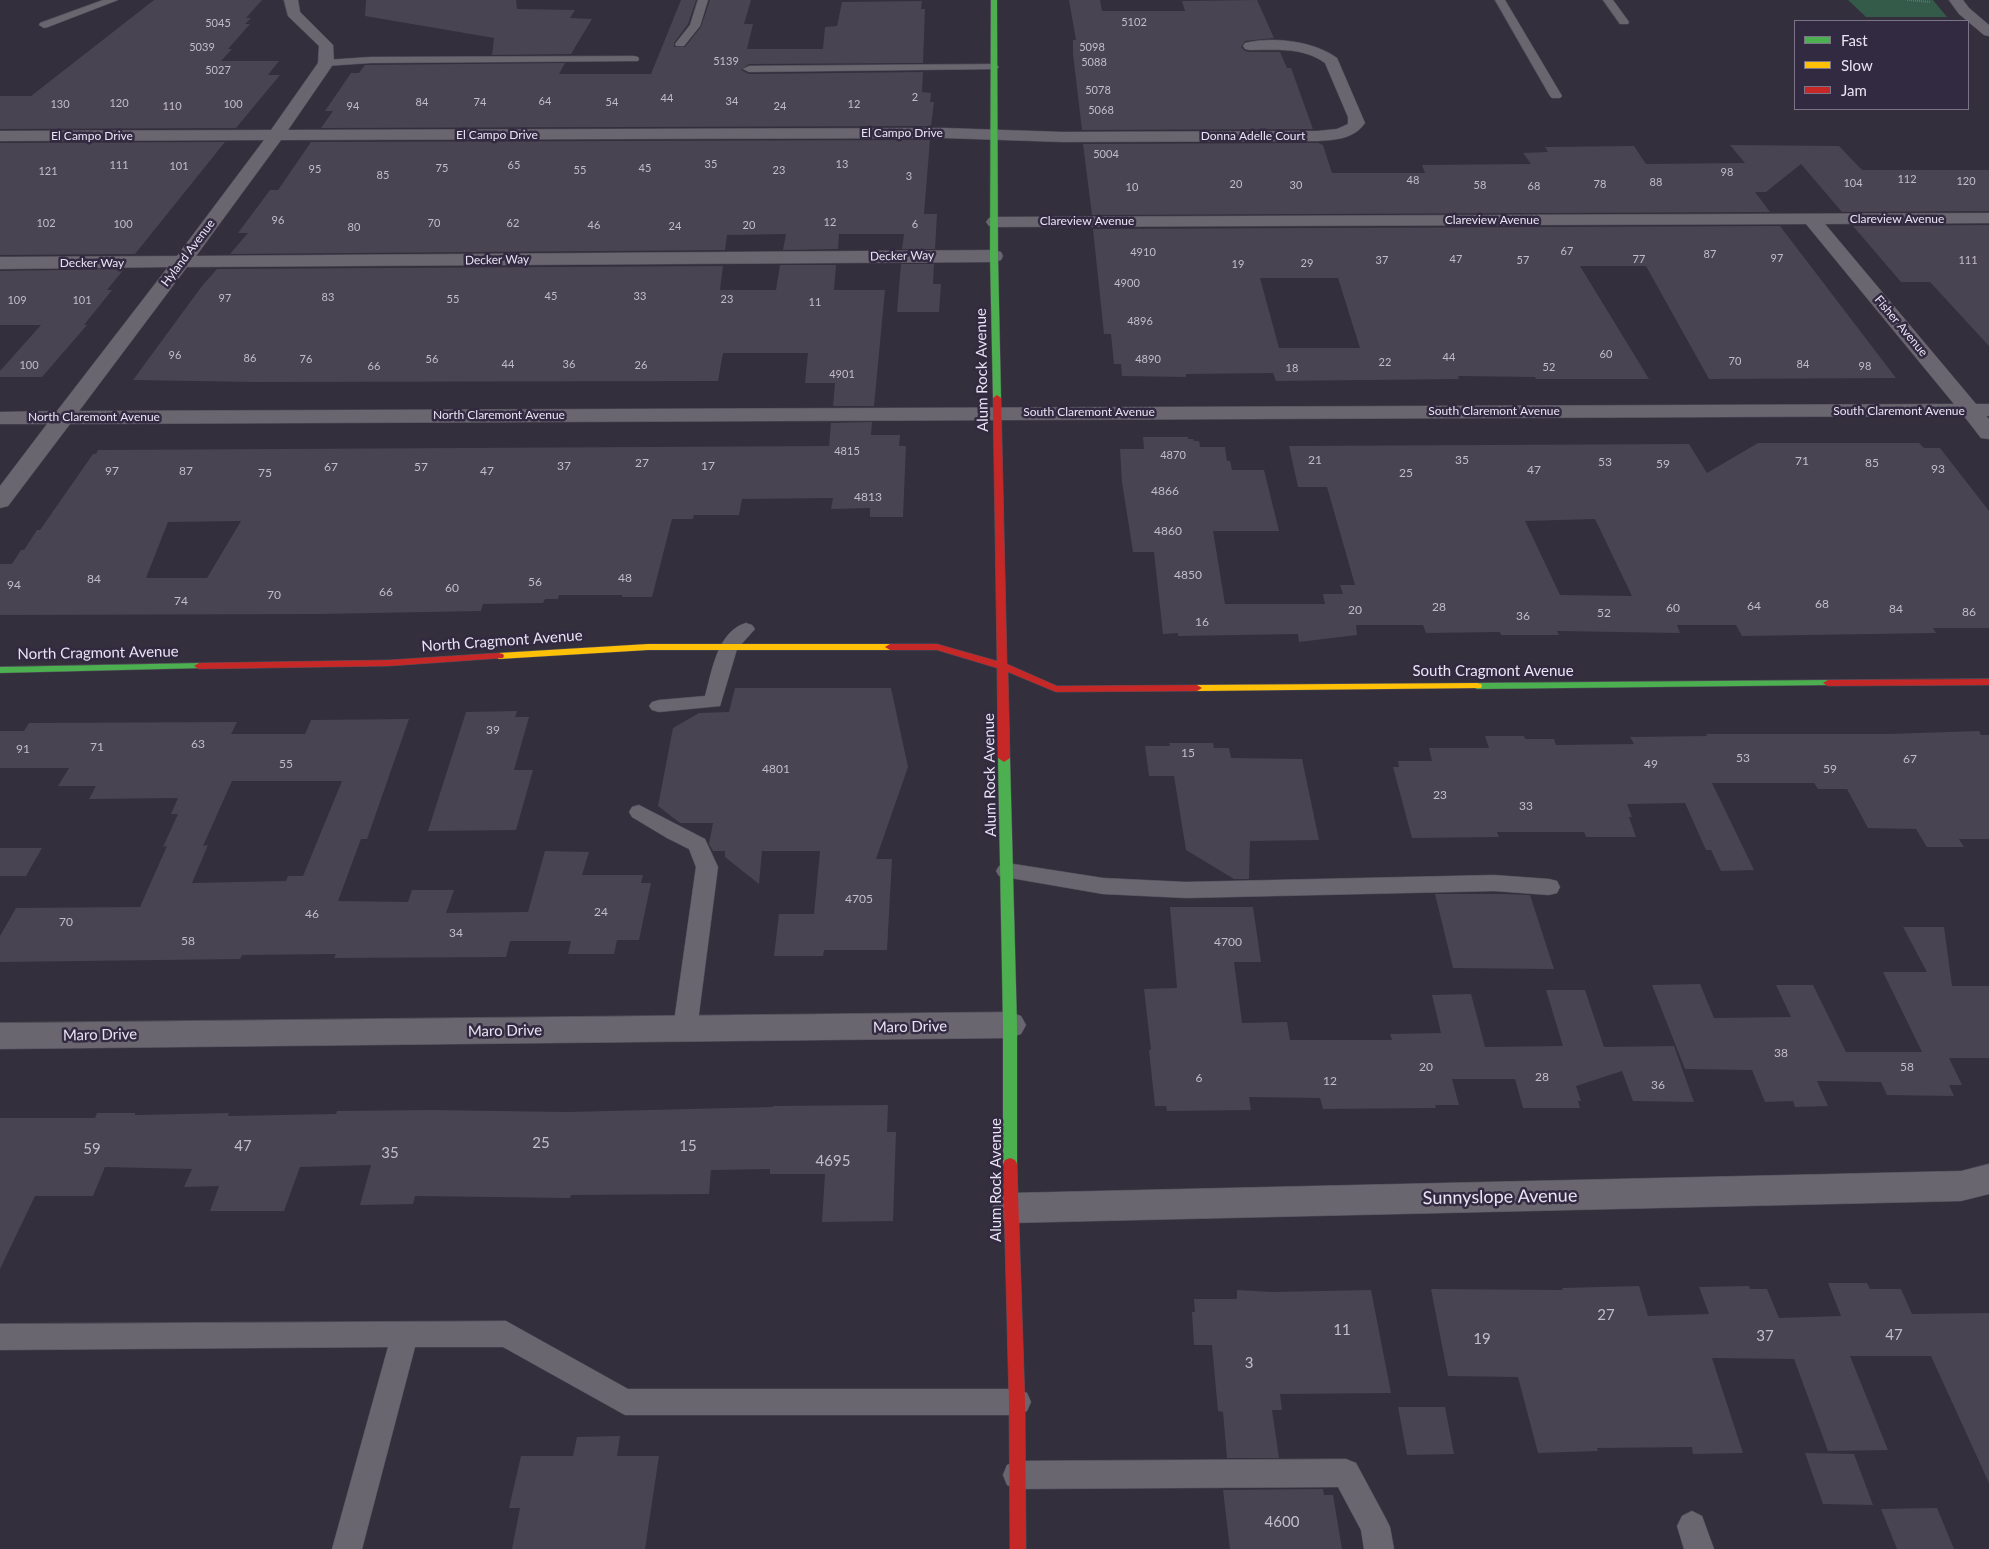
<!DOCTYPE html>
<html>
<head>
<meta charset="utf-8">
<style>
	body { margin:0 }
	#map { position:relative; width:1989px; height:1549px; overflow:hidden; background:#332f3c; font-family:Lato,sans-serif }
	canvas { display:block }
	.legend { position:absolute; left:1794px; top:20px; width:175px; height:90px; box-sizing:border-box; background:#322a41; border:1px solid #7b7488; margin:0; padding:6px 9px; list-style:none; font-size:15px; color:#e9e4f3 }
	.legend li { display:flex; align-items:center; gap:10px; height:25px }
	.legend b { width:25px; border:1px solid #7b7488 }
</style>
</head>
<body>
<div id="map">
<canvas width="1989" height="1549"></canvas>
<ul class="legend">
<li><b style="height:6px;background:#4caf50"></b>Fast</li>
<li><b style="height:6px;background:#ffc107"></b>Slow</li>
<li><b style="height:6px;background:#c62828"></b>Jam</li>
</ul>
</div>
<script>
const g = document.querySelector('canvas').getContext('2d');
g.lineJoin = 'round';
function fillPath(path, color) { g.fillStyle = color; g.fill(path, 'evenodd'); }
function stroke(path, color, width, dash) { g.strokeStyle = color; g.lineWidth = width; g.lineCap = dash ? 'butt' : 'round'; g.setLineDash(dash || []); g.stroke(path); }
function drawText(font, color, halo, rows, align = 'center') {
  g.font = font + ' Lato,sans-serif'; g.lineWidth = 5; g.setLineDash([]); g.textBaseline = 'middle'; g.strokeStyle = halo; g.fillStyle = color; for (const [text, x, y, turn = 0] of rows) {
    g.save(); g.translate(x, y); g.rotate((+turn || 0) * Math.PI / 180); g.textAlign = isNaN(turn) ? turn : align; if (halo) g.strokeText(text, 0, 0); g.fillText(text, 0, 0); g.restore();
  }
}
const green = new Path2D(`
	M 1848,0 L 1933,0 L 1947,17 L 1866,17 Z`);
const building = new Path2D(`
	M 154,0 L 262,0 L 246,18 L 251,18 L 245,24 L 250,24 L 228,49 L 232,49 L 221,61 L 279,61 L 268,75 L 280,75 L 236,128 L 0,129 L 0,96 L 31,96 Z
	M 366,0 L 516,0 L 517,9 L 575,10 L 570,18 L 592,19 L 571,54 L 492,55 L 494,38 L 365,16 Z
	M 681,0 L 696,0 L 688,24 L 674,43 L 674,47 L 685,47 L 701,27 L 710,0 L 751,0 L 744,24 L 753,24 L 747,49 L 823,49 L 825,27 L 837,26 L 842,2 L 922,1 L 921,9 L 925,9 L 923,63 L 749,64 L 741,70 L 749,74 L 923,72 L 922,92 L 931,93 L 930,102 L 934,102 L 931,126 L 321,128 L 333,111 L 325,111 L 351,73 L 359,73 L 365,65 L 565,63 L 559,74 L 651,74 Z
	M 1069,0 L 1100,0 L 1102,11 L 1185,11 L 1182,1 L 1257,0 L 1274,38 L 1245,41 L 1241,47 L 1245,51 L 1250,52 L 1280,52 L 1287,68 L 1291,68 L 1313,129 L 1082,130 L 1073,54 L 1073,40 L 1076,40 Z
	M 930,140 L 924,214 L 937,214 L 935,249 L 902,249 L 904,234 L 839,234 L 838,249 L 783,250 L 786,234 L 727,235 L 725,250 L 230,254 L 248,233 L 238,233 L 270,190 L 278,190 L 311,142 Z
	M 225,142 L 135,254 L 0,255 L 0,143 Z
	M 1318,143 L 1323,145 L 1332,173 L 1425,173 L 1422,165 L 1531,164 L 1523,153 L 1548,152 L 1545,147 L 1634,146 L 1646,164 L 1745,163 L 1730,145 L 1839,146 L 1862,170 L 1989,170 L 1989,211 L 1842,212 L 1801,164 L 1766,192 L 1755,192 L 1770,212 L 1092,215 L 1083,144 Z
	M 1989,225 L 1989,346 L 1930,282 L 1901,282 L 1853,226 Z
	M 1780,226 L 1896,378 L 1709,379 L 1646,266 L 1580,266 L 1649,379 L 1536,379 L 1535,377 L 1458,376 L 1459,379 L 1276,381 L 1273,373 L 1186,374 L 1186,377 L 1122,376 L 1121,364 L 1114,364 L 1111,334 L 1104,334 L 1093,229 ZM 1260,278 L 1338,278 L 1360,348 L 1279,348 Z
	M 901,264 L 934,264 L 933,284 L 941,284 L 939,312 L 897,312 Z
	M 780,265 L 836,265 L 834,290 L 885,290 L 874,406 L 833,406 L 835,383 L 805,383 L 808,353 L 723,353 L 718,381 L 257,382 L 133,380 L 202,286 L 217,269 L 723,266 L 720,290 L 776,290 Z
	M 124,269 L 107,290 L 112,290 L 84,325 L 87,325 L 42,377 L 0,377 L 0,371 L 41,325 L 0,325 L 0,271 Z
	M 872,422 L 871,435 L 900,435 L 899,446 L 906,446 L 903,517 L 870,517 L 870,508 L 831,509 L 833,498 L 742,499 L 739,515 L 694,515 L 693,519 L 672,519 L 652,597 L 622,597 L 622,595 L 559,595 L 558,599 L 545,599 L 543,603 L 483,604 L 481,611 L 319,614 L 0,615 L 0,564 L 12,564 L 21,550 L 24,550 L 37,530 L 40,530 L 93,454 L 96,454 L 98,450 L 829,446 L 831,423 ZM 241,521 L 207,578 L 146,578 L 168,522 Z
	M 1143,437 L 1188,437 L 1188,439 L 1193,439 L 1194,441 L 1199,441 L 1200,447 L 1225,447 L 1227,461 L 1230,461 L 1232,470 L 1264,470 L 1279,531 L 1213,531 L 1225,604 L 1325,604 L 1323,594 L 1343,594 L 1340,585 L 1355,585 L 1327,487 L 1298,487 L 1289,446 L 1689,444 L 1707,473 L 1758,443 L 1919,443 L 1924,448 L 1940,448 L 1989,511 L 1989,628 L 1933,628 L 1936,633 L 1742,636 L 1736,625 L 1677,625 L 1680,633 L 1557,631 L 1559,635 L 1501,635 L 1500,632 L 1426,633 L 1423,625 L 1356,625 L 1357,635 L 1299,642 L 1298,634 L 1178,636 L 1178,633 L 1163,634 L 1154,552 L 1133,552 L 1122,482 L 1120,449 L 1144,449 ZM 1595,519 L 1632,596 L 1560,595 L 1525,521 Z
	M 735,688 L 891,688 L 908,767 L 876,859 L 892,859 L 887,950 L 824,950 L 823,956 L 774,956 L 779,914 L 814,914 L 820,851 L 762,851 L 759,884 L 725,857 L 725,851 L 713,851 L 709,844 L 713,823 L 680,823 L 658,806 L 673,728 L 699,713 L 729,712 Z
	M 517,711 L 515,717 L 529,717 L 514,770 L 533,770 L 516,830 L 428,831 L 466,712 Z
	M 409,719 L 367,839 L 361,839 L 338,901 L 408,902 L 412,890 L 454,890 L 446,913 L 528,912 L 545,851 L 589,852 L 582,875 L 643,875 L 641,883 L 651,883 L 639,940 L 617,940 L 614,954 L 568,954 L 571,941 L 510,941 L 506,957 L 334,958 L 336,954 L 242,955 L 240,959 L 0,962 L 0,936 L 16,908 L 140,907 L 167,846 L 163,847 L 178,814 L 171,814 L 178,798 L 89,799 L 96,786 L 58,786 L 69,768 L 0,768 L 0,731 L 24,731 L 29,723 L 237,722 L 231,734 L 305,734 L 311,720 ZM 232,781 L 342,781 L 303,876 L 288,876 L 286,881 L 192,883 L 208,845 L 203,846 Z
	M 1979,731 L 1981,735 L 1989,735 L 1989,839 L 1959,839 L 1964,847 L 1927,847 L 1916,829 L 1868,828 L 1847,789 L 1818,789 L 1814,783 L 1712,783 L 1754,870 L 1721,871 L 1711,850 L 1706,850 L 1685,803 L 1627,804 L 1632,817 L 1629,817 L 1636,837 L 1586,837 L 1584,832 L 1497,832 L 1499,837 L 1412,838 L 1393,767 L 1399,767 L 1398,761 L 1432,761 L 1429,748 L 1489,748 L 1485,736 L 1524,736 L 1525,739 L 1554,739 L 1556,745 L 1634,744 L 1630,737 L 1707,736 L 1706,734 L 1887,734 Z
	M 1169,743 L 1213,743 L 1214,748 L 1229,748 L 1231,758 L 1302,759 L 1319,840 L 1250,841 L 1249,879 L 1234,879 L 1186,850 L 1174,776 L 1149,776 L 1145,746 L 1170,746 Z
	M 0,848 L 42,848 L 26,876 L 0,876 Z
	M 1435,894 L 1503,894 L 1530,895 L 1554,969 L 1453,968 Z
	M 1170,907 L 1253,907 L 1261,962 L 1234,962 L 1242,1023 L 1287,1022 L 1290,1040 L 1392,1040 L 1390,1034 L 1441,1033 L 1432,995 L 1471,994 L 1485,1047 L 1563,1046 L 1546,990 L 1585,990 L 1604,1047 L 1674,1046 L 1694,1102 L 1633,1101 L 1622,1071 L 1576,1086 L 1581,1101 L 1578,1101 L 1580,1108 L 1523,1108 L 1515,1079 L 1452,1079 L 1459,1105 L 1435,1105 L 1436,1108 L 1323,1109 L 1320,1098 L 1249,1097 L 1251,1110 L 1167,1111 L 1166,1106 L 1155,1106 L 1149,1050 L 1151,1050 L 1144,989 L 1177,988 Z
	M 1903,927 L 1944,927 L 1952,986 L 1989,986 L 1989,1058 L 1949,1058 L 1962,1085 L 1949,1085 L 1954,1096 L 1887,1095 L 1881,1082 L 1817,1081 L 1828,1106 L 1795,1107 L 1793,1101 L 1765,1102 L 1752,1070 L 1685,1069 L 1652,985 L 1700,984 L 1714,1018 L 1791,1017 L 1776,985 L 1813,985 L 1846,1052 L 1922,1052 L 1883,972 L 1927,972 Z
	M 888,1105 L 887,1132 L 896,1132 L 893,1221 L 822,1222 L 825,1174 L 770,1174 L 770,1169 L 711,1170 L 709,1194 L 571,1195 L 570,1198 L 415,1196 L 413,1204 L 360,1205 L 371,1165 L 300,1167 L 284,1211 L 210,1211 L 219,1186 L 184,1187 L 192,1169 L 105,1167 L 93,1196 L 35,1196 L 0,1269 L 0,1118 L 95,1118 L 97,1113 L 135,1113 L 135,1115 L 229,1113 L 228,1116 L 336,1114 L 337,1111 L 431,1110 L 567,1112 L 773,1107 L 773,1106 Z
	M 1828,1283 L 1867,1283 L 1870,1289 L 1901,1289 L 1912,1314 L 1989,1313 L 1989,1483 L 1931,1356 L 1850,1356 L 1888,1450 L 1828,1451 L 1794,1359 L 1712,1358 L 1743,1453 L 1693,1454 L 1692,1447 L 1597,1448 L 1598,1451 L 1538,1453 L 1518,1377 L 1448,1376 L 1431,1289 L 1563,1290 L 1562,1288 L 1639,1286 L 1648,1316 L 1709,1314 L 1699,1287 L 1749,1286 L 1750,1289 L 1767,1289 L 1779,1318 L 1841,1316 Z
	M 1237,1290 L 1271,1292 L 1371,1290 L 1391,1393 L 1280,1394 L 1282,1410 L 1272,1410 L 1279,1458 L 1227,1458 L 1223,1412 L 1218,1411 L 1212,1345 L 1194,1345 L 1192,1312 L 1195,1312 L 1194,1299 L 1237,1299 Z
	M 1398,1407 L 1445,1407 L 1454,1454 L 1407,1455 Z
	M 620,1436 L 617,1456 L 659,1456 L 645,1549 L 512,1549 L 520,1508 L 509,1508 L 521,1456 L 573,1456 L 577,1437 Z
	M 1805,1453 L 1854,1454 L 1873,1505 L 1823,1504 Z
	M 1323,1489 L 1324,1495 L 1333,1495 L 1342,1549 L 1230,1549 L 1223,1490 Z
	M 1937,1508 L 1954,1549 L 1897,1549 L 1881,1509 Z`);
const path = new Path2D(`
	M 1907,0 L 1931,2`);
const lane = new Path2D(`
	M 103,0 L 118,0 L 48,27 L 44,28 L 39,25 L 40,23 Z
	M 698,0 L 708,0 L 700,26 L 684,46 L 676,46 L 675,44 L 690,25 Z
	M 1495,0 L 1505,0 L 1562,96 L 1560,98 L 1552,98 L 1550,96 Z
	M 1603,0 L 1613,0 L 1629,22 L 1628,24 L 1620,24 Z
	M 634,56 L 638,57 L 639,59 L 638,61 L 370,63 L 326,66 L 321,63 L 326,60 L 370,57 Z
	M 993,64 L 997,65 L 999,67 L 997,69 L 749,72 L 743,69 L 749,66 Z
	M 746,623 L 752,625 L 755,629 L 737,649 L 720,706 L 659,712 L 652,710 L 649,706 L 652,702 L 659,700 L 705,696 C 712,672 717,631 746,623 Z
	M 639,805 L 705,839 L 718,867 L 697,1029 L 693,1036 L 685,1038 L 677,1036 L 673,1029 L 696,867 L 689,849 L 667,838 L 632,817 L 629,812 L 632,807 Z
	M 1007,863 L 1103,878 L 1186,882 L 1494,875 L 1549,879 L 1557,881 L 1560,887 L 1557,893 L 1549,895 L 1494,891 L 1186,898 L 1103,894 L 999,876 L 996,871 L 999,866 Z
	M 506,1321 L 628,1389 L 1017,1389 L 1027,1393 L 1031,1402 L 1027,1411 L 1017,1415 L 625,1415 L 503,1347 L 415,1347 L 362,1549 L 332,1549 L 388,1347 L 0,1350 L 0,1324 Z
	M 1346,1459 L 1356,1463 L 1385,1517 L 1390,1527 L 1394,1549 L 1364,1549 L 1361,1530 L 1338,1487 L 1017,1489 L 1007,1485 L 1003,1475 L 1007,1465 L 1017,1461 Z
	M 1692,1511 L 1702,1516 L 1714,1549 L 1684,1549 L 1677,1526 L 1682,1516 Z`);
const street = new Path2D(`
	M 284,0 L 298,0 L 300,12 L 333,45 L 334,63 L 288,130 L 944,128 L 1063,132 L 1318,131 L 1337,129 L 1348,124 L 1348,117 L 1325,63 C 1303,47 1277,50 1250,50 L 1245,49 L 1243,46 L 1245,43 C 1273,36 1314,41 1337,58 L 1365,123 C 1354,139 1335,140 1318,141 L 1063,142 L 944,138 L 281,140 L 196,256 L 994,250 L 1001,252 L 1003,256 L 1001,260 L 994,262 L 187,267 L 79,411 L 1954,404 L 1806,224 L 995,227 L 989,226 L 986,222 L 989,218 L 995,217 L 1989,213 L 1989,223 L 1825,224 L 1976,404 L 1989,404 L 1989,416 L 1986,416 L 1989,419 L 1989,439 L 1981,438 L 1964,416 L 70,424 L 8,506 L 0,508 L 0,486 L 47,424 L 0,424 L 0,412 L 57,411 L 168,267 L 0,269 L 0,257 L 177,256 L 264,140 L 0,141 L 0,131 L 271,130 L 318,63 L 319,46 L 288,16 Z
	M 1949,0 L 1963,0 L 1969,8 L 1989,25 L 1989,36 L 1984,35 L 1959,14 Z
	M 1010,1012 L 1021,1016 L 1026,1025 L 1021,1034 L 1010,1038 L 0,1049 L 0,1023 Z
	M 1989,1164 L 1989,1194 L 1961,1201 L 1010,1223 L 998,1219 L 992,1208 L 998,1197 L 1010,1193 L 1961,1171 Z`);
const fast = new Path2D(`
	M 991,0 L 997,0 L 998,256 L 1001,398 L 997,401 L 993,398 L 990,256 Z
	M 199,663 L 204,666 L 203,668 L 0,673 L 0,667 Z
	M 1828,680 L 1833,683 L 1832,685 L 1477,689 L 1472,686 L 1477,683 Z
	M 1004,754 L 1010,758 L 1017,1025 L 1017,1164 L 1015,1168 L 1010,1170 L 1005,1168 L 1003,1164 L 1003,1025 L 998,758 Z`);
const slow = new Path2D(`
	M 648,644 L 890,644 L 895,647 L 890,650 L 648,650 L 499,659 L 494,656 L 499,653 Z
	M 1477,683 L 1481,684 L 1482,686 L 1481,688 L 1197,691 L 1192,688 L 1197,685 Z`);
const jam = new Path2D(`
	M 997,395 L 1001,398 L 1007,664 L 1057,686 L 1197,685 L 1202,688 L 1197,691 L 1056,692 L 1008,672 L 1010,758 L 1004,762 L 998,758 L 997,668 L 937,650 L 890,650 L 885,647 L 890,644 L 937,644 L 997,661 L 993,398 Z
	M 499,653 L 503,654 L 504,656 L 503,658 L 389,666 L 199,669 L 194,666 L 199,663 L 389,660 Z
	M 1989,679 L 1989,685 L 1828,686 L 1823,683 L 1828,680 Z
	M 1010,1158 L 1015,1160 L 1017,1164 L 1025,1402 L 1026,1549 L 1010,1549 L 1009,1402 L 1003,1164 L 1005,1160 Z`);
const farNumbernames = [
	["5102",1134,22],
	["5045",218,23],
	["5039",202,47],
	["5098",1092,47],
	["5139",726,61],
	["5088",1094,62],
	["5027",218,70],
	["5078",1098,90],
	["2",915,97],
	["44",667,98],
	["64",545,101],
	["34",732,101],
	["84",422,102],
	["74",480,102],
	["54",612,102],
	["120",119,103],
	["130",60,104],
	["100",233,104],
	["12",854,104],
	["110",172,106],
	["94",353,106],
	["24",780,106],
	["5068",1101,110],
	["5004",1106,154],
	["35",711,164],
	["13",842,164],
	["111",119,165],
	["65",514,165],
	["101",179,166],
	["75",442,168],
	["45",645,168],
	["95",315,169],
	["55",580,170],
	["23",779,170],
	["121",48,171],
	["98",1727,172],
	["85",383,175],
	["3",909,176],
	["112",1907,179],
	["48",1413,180],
	["120",1966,181],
	["88",1656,182],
	["104",1853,183],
	["20",1236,184],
	["78",1600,184],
	["30",1296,185],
	["58",1480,185],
	["68",1534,186],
	["10",1132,187],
	["96",278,220],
	["12",830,222],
	["102",46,223],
	["70",434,223],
	["62",513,223],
	["100",123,224],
	["6",915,224],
	["46",594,225],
	["20",749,225],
	["24",675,226],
	["80",354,227],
	["67",1567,251],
	["4910",1143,252],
	["87",1710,254],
	["97",1777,258],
	["47",1456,259],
	["77",1639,259],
	["37",1382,260],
	["57",1523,260],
	["111",1968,260],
	["29",1307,263],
	["19",1238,264],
	["4900",1127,283],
	["45",551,296],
	["33",640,296],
	["83",328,297],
	["97",225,298],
	["55",453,299],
	["23",727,299],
	["109",17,300],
	["101",82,300],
	["11",815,302],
	["4896",1140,321],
	["60",1606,354],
	["96",175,355],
	["44",1449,357],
	["86",250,358],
	["76",306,359],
	["56",432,359],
	["4890",1148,359],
	["70",1735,361],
	["22",1385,362],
	["44",508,364],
	["36",569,364],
	["84",1803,364],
	["100",29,365],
	["26",641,365],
	["66",374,366],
	["98",1865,366],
	["52",1549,367],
	["18",1292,368],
	["4901",842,374],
	["4815",847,451],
	["4870",1173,455]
];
const farStreetnames = [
	["El Campo Drive",902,133],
	["El Campo Drive",497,135],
	["El Campo Drive",92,136],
	["Donna Adelle Court",1253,136],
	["Clareview Avenue",1897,219],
	["Clareview Avenue",1492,220],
	["Clareview Avenue",1087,221],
	["Hyland Avenue",188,253,-53],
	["Decker Way",902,256,-1],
	["Decker Way",497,260,-1],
	["Decker Way",92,263],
	["Fisher Avenue",1901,326,50],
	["South Claremont Avenue",1494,411],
	["South Claremont Avenue",1899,411],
	["South Claremont Avenue",1089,412],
	["North Claremont Avenue",499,415],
	["North Claremont Avenue",94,417]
];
const numberNames = [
	["21",1315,460],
	["35",1462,460],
	["71",1802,461],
	["53",1605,462],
	["27",642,463],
	["85",1872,463],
	["59",1663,464],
	["37",564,466],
	["17",708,466],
	["67",331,467],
	["57",421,467],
	["93",1938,469],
	["47",1534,470],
	["97",112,471],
	["87",186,471],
	["47",487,471],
	["75",265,473],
	["25",1406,473],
	["4866",1165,491],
	["4813",868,497],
	["4860",1168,531],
	["4850",1188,575],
	["48",625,578],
	["84",94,579],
	["56",535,582],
	["94",14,585],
	["60",452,588],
	["66",386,592],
	["70",274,595],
	["74",181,601],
	["68",1822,604],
	["64",1754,606],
	["28",1439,607],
	["60",1673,608],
	["84",1896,609],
	["20",1355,610],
	["86",1969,612],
	["52",1604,613],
	["36",1523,616],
	["16",1202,622],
	["39",493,730],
	["63",198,744],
	["71",97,747],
	["91",23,749],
	["15",1188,753],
	["53",1743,758],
	["67",1910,759],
	["55",286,764],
	["49",1651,764],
	["4801",776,769],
	["59",1830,769],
	["23",1440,795],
	["33",1526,806],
	["4705",859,899],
	["24",601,912],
	["46",312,914],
	["70",66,922],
	["34",456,933],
	["58",188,941],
	["4700",1228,942],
	["38",1781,1053],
	["20",1426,1067],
	["58",1907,1067],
	["28",1542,1077],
	["6",1199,1078],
	["12",1330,1081],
	["36",1658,1085]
];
const streetNames = [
	["Alum Rock Avenue",982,370,-91],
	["North Cragmont Avenue",502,641,-4],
	["North Cragmont Avenue",98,653,-1],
	["South Cragmont Avenue",1493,671],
	["Alum Rock Avenue",990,775,-91],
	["Maro Drive",910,1027,-1],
	["Maro Drive",505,1031,-1],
	["Maro Drive",100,1035,-1],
	["Alum Rock Avenue",996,1180,-90]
];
const nearNumbernames = [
	["25",541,1143],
	["47",243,1146],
	["15",688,1146],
	["59",92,1149],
	["35",390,1153],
	["4695",833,1161],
	["27",1606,1315],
	["11",1342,1330],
	["47",1894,1335],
	["37",1765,1336],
	["19",1482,1339],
	["3",1249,1363],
	["4600",1282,1522]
];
const nearStreetnames = [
	["Sunnyslope Avenue",1500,1197,-1]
];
fillPath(green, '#345a4a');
fillPath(building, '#494452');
stroke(lane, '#514d59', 1);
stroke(street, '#514d59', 1);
stroke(fast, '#514d59', 1);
stroke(slow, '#514d59', 1);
stroke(jam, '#514d59', 1);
stroke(path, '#706d76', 2, [1, 1]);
fillPath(lane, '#696670');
fillPath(street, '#696670');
fillPath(fast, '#4caf50');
fillPath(slow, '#ffc107');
fillPath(jam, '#c62828');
drawText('11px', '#c1bccb', null, farNumbernames);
drawText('12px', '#e9e4f3', '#322a41', farStreetnames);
drawText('12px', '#c1bccb', null, numberNames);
drawText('15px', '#e9e4f3', '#322a41', streetNames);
drawText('15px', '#c1bccb', null, nearNumbernames);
drawText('18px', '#e9e4f3', '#322a41', nearStreetnames);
</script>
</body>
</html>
